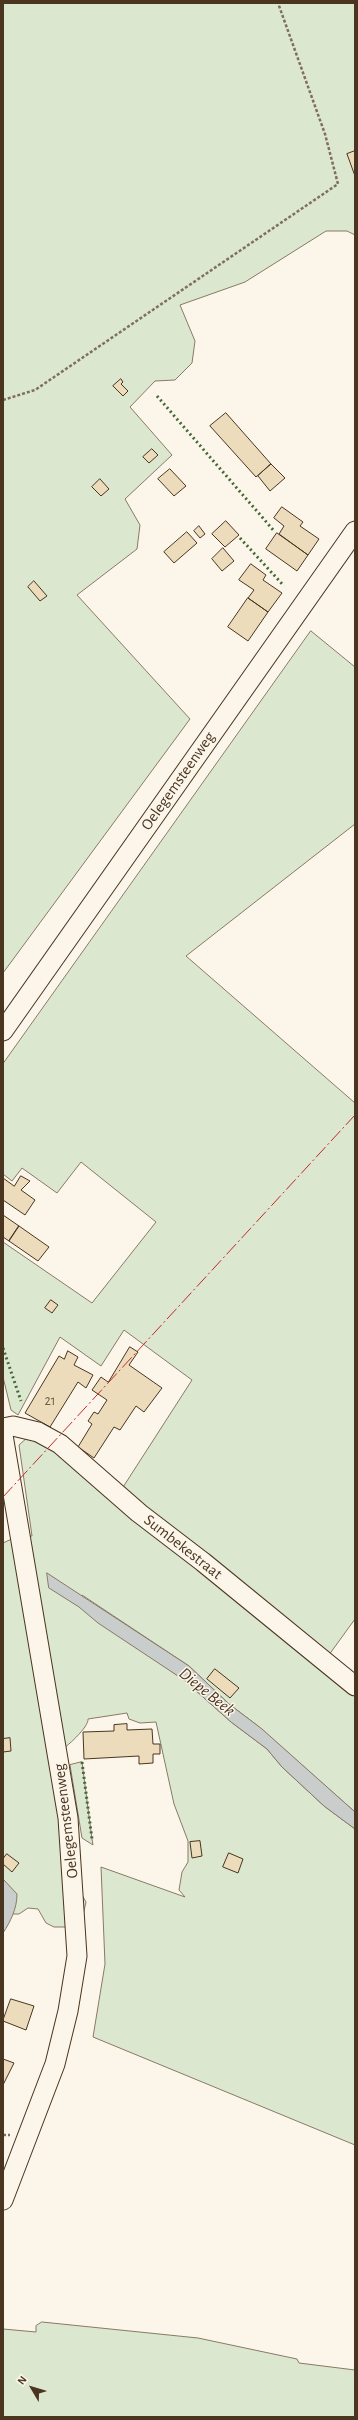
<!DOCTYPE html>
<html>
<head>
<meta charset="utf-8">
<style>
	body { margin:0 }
	#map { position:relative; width:358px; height:2420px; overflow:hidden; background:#fbf6e9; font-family:"Alegreya Sans",sans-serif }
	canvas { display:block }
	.frame { position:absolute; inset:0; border:4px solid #4a3520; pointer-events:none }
	.north { position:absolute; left:12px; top:2368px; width:40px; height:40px; -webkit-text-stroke:3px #fbf6e9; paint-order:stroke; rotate:308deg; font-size:11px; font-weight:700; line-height:16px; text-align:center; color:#4a3520 }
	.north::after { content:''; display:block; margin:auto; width:14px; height:18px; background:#4a3520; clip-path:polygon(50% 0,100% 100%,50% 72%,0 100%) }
</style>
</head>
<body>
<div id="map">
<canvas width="358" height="2420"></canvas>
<div class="frame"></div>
<div class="north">N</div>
</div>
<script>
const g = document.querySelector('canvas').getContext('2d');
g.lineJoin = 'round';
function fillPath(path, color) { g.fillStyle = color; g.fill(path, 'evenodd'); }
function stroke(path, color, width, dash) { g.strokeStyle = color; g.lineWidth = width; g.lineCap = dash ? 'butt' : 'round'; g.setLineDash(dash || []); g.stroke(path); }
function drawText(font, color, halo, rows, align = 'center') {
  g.font = font + ' "Alegreya Sans",sans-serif'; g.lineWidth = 3; g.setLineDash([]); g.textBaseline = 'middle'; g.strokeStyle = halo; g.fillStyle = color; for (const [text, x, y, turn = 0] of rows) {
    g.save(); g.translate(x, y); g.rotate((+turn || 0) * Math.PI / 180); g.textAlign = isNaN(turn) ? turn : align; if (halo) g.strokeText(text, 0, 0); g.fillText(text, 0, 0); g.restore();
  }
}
const green = new Path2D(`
	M 3,3 L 355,3 L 355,235 L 347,231 L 326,231 L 245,282 L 180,305 L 195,341 L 192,363 L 175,380 L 155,381 L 130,407 L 172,455 L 125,499 L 140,525 L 137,549 L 77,595 L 190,719 L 3,973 Z
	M 311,631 L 355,667 L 355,824 L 186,956 L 355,1103 L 355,1619 L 326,1659 L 355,1691 L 355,1812 L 258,1726 L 229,1704 L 189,1666 L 82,1595 L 76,1604 L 184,1680 L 231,1722 L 267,1749 L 282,1767 L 324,1806 L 355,1829 L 355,2145 L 93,2037 L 105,1964 L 101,1867 L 185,1897 L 179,1890 L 182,1872 L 188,1862 L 188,1841 L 174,1804 L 156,1722 L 140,1723 L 129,1719 L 127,1713 L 88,1719 C 89,1727 66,1748 58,1752 L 78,1888 L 86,1902 L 83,1915 L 68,1927 L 54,1927 L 46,1923 L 38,1909 L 28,1908 L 19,1914 L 9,1914 L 3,1883 L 3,1543 L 16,1537 L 32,1536 L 19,1445 L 28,1437 L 43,1440 L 116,1498 L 192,1380 L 124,1330 L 101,1366 L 60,1337 L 18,1415 L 11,1410 L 3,1377 L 3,1242 L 92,1303 L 156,1222 L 81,1162 L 57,1193 L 22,1168 L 12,1181 L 3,1174 L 3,1064 Z
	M 82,1762 L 92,1839 L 93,1845 L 82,1838 L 70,1765 Z
	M 42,2322 L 198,2338 L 297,2359 L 299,2363 L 355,2370 L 355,2417 L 3,2417 L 3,2329 L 36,2332 L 36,2326 Z`);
const water = new Path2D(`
	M 47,1573 L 189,1666 L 229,1704 L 262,1729 L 355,1812 L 355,1829 L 324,1806 L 282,1767 L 267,1749 L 231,1722 L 184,1680 L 98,1623 L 79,1607 L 49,1588 Z
	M 3,1879 L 17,1894 C 17,1908 11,1921 3,1933 Z`);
const building = new Path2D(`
	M 355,151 L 355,176 L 347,154 Z
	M 121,379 L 123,382 L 121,384 L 128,391 L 123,396 L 113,386 Z
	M 226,413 L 271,464 L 256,477 L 210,426 Z
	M 152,449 L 158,455 L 149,463 L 143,457 Z
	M 271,464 L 285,478 L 270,491 L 258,476 Z
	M 170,469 L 186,486 L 174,496 L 158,479 Z
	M 100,479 L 109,489 L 101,496 L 92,487 Z
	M 282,507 L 303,522 L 300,526 L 319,539 L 308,555 L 279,534 L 284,526 L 274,518 Z
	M 226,521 L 239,535 L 225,547 L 212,534 Z
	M 199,526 L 205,534 L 200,538 L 194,531 Z
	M 187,532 L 197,543 L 174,563 L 164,552 Z
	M 277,533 L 308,555 L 297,571 L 266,549 Z
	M 223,548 L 234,561 L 222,571 L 212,559 Z
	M 251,564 L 266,575 L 263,580 L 282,593 L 268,612 L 248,598 L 254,590 L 239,580 Z
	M 34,581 L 47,596 L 40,601 L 28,587 Z
	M 248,598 L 268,612 L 248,641 L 228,627 Z
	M 21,1176 L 30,1181 L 21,1190 L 35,1200 L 25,1215 L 3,1200 L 3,1178 L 14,1186 Z
	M 3,1215 L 19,1226 L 9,1241 L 3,1237 Z
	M 19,1226 L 49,1247 L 38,1261 L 9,1241 Z
	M 51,1300 L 58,1305 L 52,1313 L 45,1308 Z
	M 130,1347 L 138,1352 L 129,1365 L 162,1388 L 144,1412 L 136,1406 L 120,1430 L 114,1427 L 94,1458 L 78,1447 L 92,1424 L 88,1421 L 94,1412 L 98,1414 L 107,1400 L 92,1390 L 101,1377 L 108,1382 Z
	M 68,1351 L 78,1357 L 74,1365 L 93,1375 L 86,1388 L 78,1382 L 50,1427 L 25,1413 L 59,1356 L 64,1359 Z
	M 215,1669 L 239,1688 L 230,1698 L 207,1679 Z
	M 127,1724 L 127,1730 L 152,1729 L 153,1744 L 160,1744 L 160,1754 L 153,1754 L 153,1763 L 139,1764 L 139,1756 L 84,1759 L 83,1732 L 114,1731 L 114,1725 Z
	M 10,1738 L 11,1751 L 3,1752 L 3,1739 Z
	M 200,1841 L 202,1856 L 192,1858 L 190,1842 Z
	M 229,1853 L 243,1859 L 238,1873 L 223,1867 Z
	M 7,1854 L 19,1863 L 12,1872 L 3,1864 L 3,1859 Z
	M 11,1999 L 34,2006 L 26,2030 L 3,2021 Z
	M 3,2059 L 14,2063 L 3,2085 Z`);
const path = new Path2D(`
	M 3,400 L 35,390 L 338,184 L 325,134 L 278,3
	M 3,2135 L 10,2135`);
const minor = new Path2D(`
	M 3,1031 L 355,531
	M 3,1428 L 13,1426 L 38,1432 L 60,1444 L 139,1513 L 203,1562 L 355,1686
	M 3,1435 L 68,1818 L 77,1956 L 68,2011 L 55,2064 L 3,2200`);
const hedge = new Path2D(`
	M 157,396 L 275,532
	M 240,538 L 284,586
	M 3,1348 L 21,1401
	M 82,1762 L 92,1839`);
const power = new Path2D(`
	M 3,1497 L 355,1115`);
const numberNames = [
	["21",50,1401]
];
const streetNames = [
	["Oelegemsteenweg",178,781,-55],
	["Sumbekestraat",183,1547,38],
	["Oelegemsteenweg",66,1821,-97]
];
const waterNames = [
	["Diepe Beek",207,1692,39]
];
fillPath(green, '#dce7d0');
stroke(green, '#887966', 1);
fillPath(water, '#c9cecd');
stroke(water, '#887966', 1);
fillPath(building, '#ecdcbc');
stroke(building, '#4a3520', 1);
stroke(minor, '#4a3520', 21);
stroke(path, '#7f6f5c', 2.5, [3, 2]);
stroke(minor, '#fbf6e9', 19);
stroke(hedge, '#436837', 3, [2, 3]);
stroke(power, '#c62828', 1, [14, 3, 2, 3]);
drawText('14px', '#725f47', null, numberNames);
drawText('16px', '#4a3520', '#fbf6e9', streetNames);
drawText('italic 17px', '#4a3520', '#fbf6e9', waterNames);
</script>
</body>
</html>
